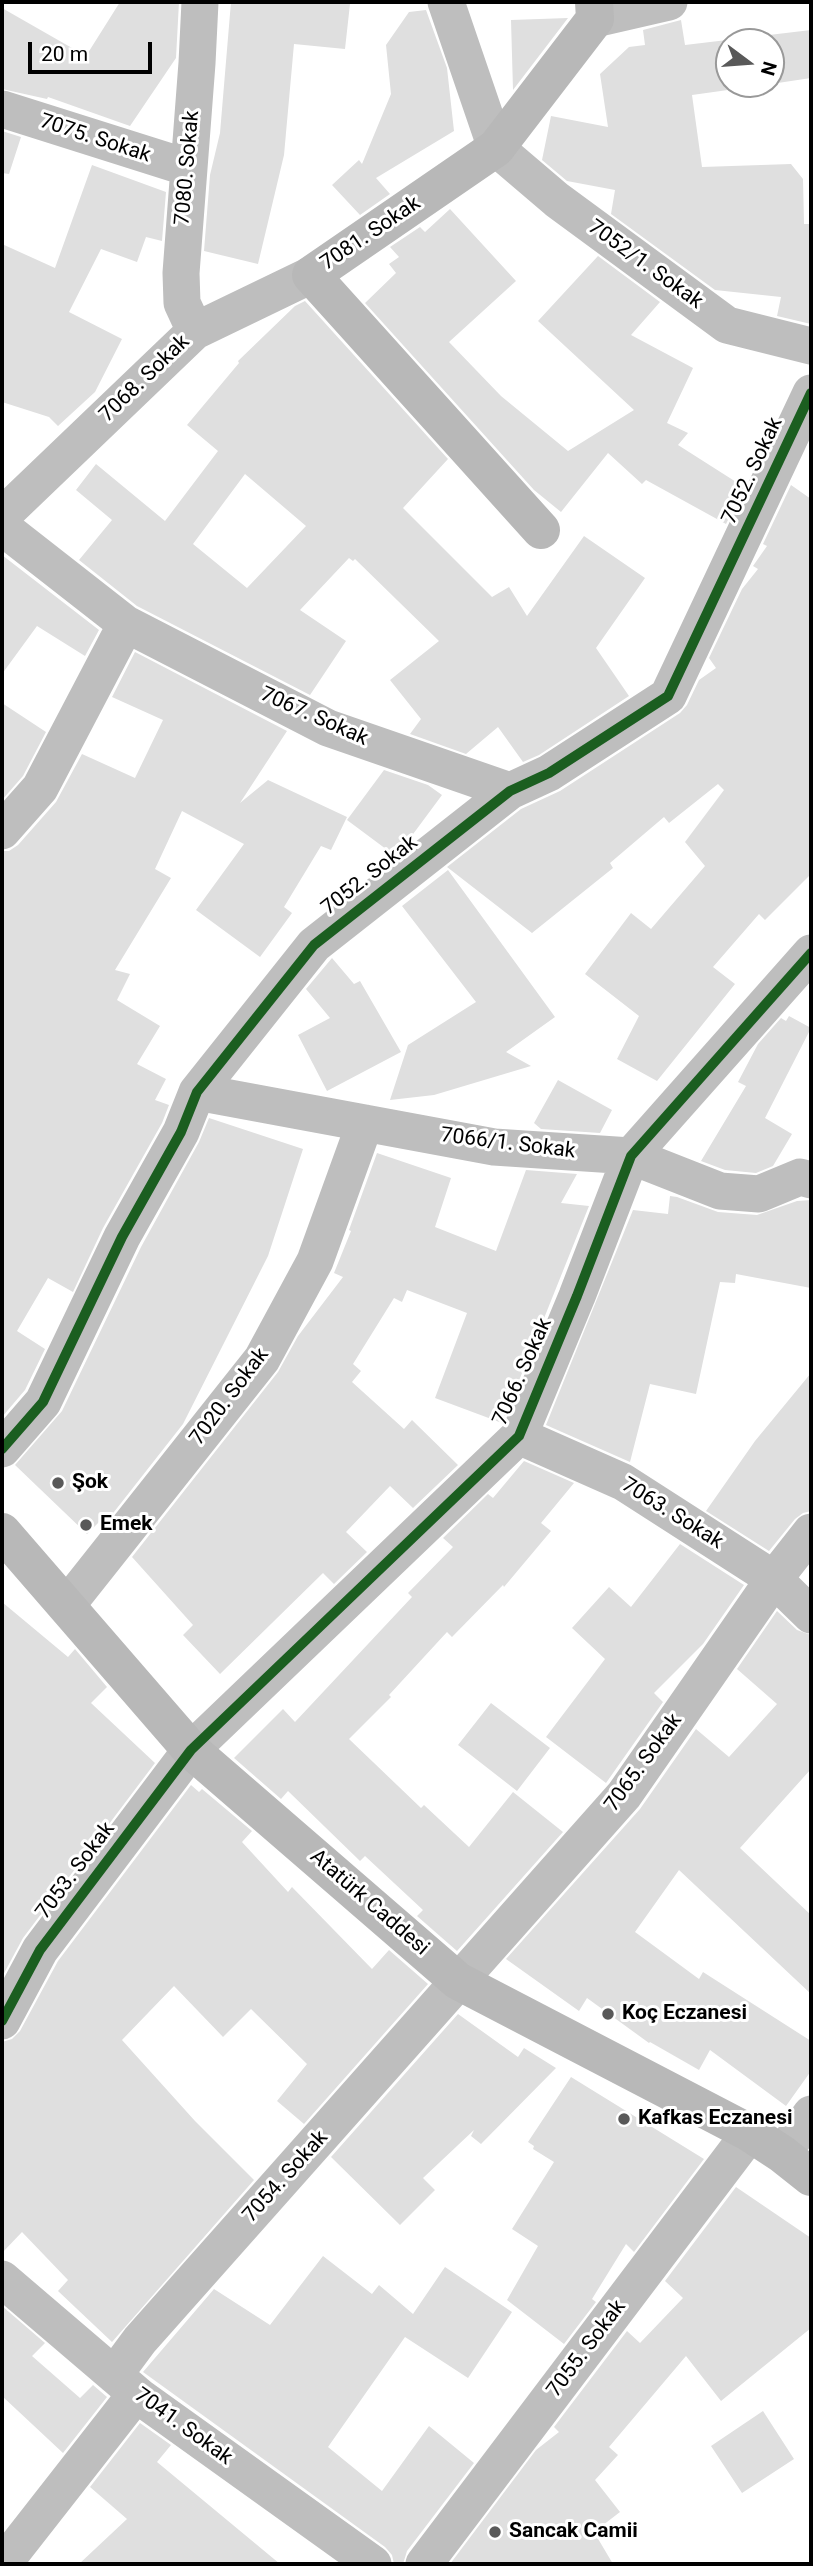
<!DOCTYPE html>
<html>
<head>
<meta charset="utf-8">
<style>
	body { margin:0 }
	#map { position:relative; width:813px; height:2566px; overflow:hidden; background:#fff; font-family:Roboto,sans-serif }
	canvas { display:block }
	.frame { position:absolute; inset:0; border:4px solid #000; pointer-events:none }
	.north { position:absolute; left:715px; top:28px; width:70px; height:70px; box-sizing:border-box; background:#fff; border:2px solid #999; border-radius:50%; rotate:106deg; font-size:19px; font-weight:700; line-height:28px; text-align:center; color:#000 }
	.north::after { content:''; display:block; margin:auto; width:24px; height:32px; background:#595959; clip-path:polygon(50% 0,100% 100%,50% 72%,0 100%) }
	.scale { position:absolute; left:28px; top:42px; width:124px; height:32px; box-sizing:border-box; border:4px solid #000; border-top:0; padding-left:9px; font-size:21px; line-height:24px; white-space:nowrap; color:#000; -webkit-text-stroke:5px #fff; paint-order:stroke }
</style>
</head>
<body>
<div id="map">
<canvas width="813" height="2566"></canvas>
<div class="frame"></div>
<div class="north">N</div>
<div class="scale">20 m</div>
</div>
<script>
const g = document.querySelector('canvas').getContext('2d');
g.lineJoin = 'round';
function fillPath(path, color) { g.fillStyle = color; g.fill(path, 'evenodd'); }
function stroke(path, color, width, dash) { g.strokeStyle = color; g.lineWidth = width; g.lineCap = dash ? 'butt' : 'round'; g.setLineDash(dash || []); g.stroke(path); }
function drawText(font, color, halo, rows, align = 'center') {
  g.font = font + ' Roboto,sans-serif'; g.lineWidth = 6; g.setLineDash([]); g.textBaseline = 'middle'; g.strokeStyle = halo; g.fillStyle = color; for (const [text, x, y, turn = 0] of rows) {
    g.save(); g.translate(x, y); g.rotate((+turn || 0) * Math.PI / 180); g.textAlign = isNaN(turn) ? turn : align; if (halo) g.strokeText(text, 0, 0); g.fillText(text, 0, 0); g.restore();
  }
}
const building = new Path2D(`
	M 120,2 L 179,2 L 176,58 L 130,126 L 48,97 L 47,99 L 2,89 L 2,8 L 86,56 Z
	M 231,2 L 350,4 L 345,49 L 294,44 L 284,155 L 258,264 L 204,251 L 210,175 L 220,133 Z
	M 426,10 L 447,68 L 454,131 L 376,178 L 390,194 L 360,215 L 332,185 L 359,160 L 362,164 L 391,94 L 386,45 L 409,12 Z
	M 568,18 L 513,90 L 511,20 Z
	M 681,20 L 685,45 L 811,30 L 811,78 L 771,84 L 771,42 L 729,42 L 729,84 L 771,84 L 692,95 L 702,167 L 791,164 L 803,179 L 804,224 L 811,224 L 811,324 L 777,316 L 781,297 L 715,290 L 611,214 L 615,190 L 567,181 L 542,160 L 551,116 L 608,127 L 600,74 L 629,47 L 645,45 L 643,30 Z
	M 2,131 L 21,137 L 9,174 L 2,173 Z
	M 92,165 L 166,192 L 162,241 L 146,237 L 137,262 L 101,249 L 69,312 L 122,339 L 95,392 L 58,426 L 49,417 L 2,402 L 2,244 L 55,268 Z
	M 450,209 L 516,281 L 449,342 L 501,396 L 568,451 L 634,410 L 538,321 L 598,256 L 660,302 L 631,335 L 693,368 L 667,423 L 688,433 L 678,445 L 744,487 L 726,524 L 646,480 L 642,484 L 608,453 L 561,512 L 534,490 L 365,303 L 396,273 L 389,264 L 399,257 L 390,247 L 420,227 L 425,232 Z
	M 305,301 L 448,459 L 403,508 L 492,597 L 509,587 L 527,616 L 584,536 L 645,578 L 596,648 L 629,696 L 539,755 L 523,762 L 498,727 L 466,754 L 410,734 L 421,719 L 390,680 L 439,641 L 355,559 L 353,561 L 349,558 L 300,610 L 346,641 L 310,695 L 137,606 L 79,560 L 112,520 L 76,490 L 96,464 L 165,521 L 218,451 L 187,425 L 239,363 L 238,361 L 295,306 ZM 245,474 L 306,526 L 247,588 L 193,544 Z
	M 791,485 L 811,499 L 811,874 L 765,920 L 759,914 L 713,967 L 735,984 L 657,1081 L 617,1059 L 639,1016 L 585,974 L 631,913 L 651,929 L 705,866 L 685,842 L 724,790 L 718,784 L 669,823 L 664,817 L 610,863 L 613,868 L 532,933 L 447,867 L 521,809 L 560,791 L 680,713 L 687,705 L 699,680 L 716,668 L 709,658 L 742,589 L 758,569 L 753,566 L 767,546 L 763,544 Z
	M 2,555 L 99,630 L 85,656 L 37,626 L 2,674 Z
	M 135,652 L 287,731 L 240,803 L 268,780 L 347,817 L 331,850 L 321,846 L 284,907 L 292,913 L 260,957 L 196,910 L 244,844 L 182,811 L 155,869 L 171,878 L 115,970 L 130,974 L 117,1000 L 160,1026 L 137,1064 L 166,1079 L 155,1100 L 169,1105 L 162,1123 L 103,1228 L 73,1292 L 48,1278 L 17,1331 L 45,1349 L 25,1390 L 2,1417 L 2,851 L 9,851 L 18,845 L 56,802 L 82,754 L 135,778 L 163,720 L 112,697 Z
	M 2,703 L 46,732 L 23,776 L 2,800 Z
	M 384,770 L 428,785 L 442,795 L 402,849 L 394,855 L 347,820 Z
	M 448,870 L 555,1017 L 506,1052 L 531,1066 L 434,1095 L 390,1100 L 408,1045 L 476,1002 L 402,906 Z
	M 332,958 L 354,984 L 360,981 L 401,1052 L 327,1091 L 298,1035 L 330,1018 L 306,989 Z
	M 789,1016 L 811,1028 L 765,1118 L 792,1134 L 773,1166 L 756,1173 L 725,1170 L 701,1161 L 746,1086 L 738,1082 L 758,1044 L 781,1018 L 786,1021 Z
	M 558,1080 L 612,1110 L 600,1133 L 541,1129 L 534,1123 Z
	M 209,1118 L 303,1149 L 268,1256 L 183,1424 L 103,1526 L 99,1522 L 87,1534 L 15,1465 L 62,1411 L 141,1247 L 199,1142 Z
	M 377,1153 L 451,1178 L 435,1227 L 496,1251 L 526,1170 L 577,1174 L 561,1203 L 589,1206 L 502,1423 L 435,1398 L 467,1313 L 407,1290 L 402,1302 L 394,1298 L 353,1364 L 361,1371 L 352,1382 L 404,1429 L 412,1420 L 458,1465 L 413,1508 L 390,1486 L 346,1532 L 367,1552 L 334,1584 L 323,1573 L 220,1674 L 183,1635 L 193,1625 L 132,1557 L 278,1372 L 298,1336 L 343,1277 L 334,1273 L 351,1231 L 349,1230 Z
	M 670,1196 L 677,1197 L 718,1212 L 757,1215 L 797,1201 L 811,1200 L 811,1288 L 736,1274 L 735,1283 L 720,1282 L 696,1394 L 650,1384 L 630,1462 L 546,1425 L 633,1210 L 668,1214 Z
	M 811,1373 L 811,1511 L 803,1513 L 795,1519 L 769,1551 L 706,1511 L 755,1441 Z
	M 524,1461 L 574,1483 L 541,1523 L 551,1531 L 504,1587 L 503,1585 L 452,1637 L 447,1632 L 389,1695 L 391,1697 L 349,1739 L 421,1808 L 424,1805 L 469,1847 L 513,1792 L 563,1832 L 457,1951 L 417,1916 L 423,1910 L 365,1856 L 360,1861 L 288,1791 L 281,1799 L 234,1758 L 283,1709 L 295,1722 L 412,1597 L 408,1593 L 453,1547 L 443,1538 L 488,1494 L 493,1498 Z
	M 680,1544 L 744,1585 L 703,1644 L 654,1693 L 663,1702 L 606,1783 L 546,1737 L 605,1659 L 572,1628 L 609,1587 L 631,1607 Z
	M 2,1602 L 68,1657 L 75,1649 L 107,1687 L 91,1703 L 155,1763 L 23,1938 L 2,1977 Z
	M 777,1611 L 797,1630 L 811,1635 L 811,1769 L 740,1848 L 811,1915 L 811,1994 L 679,1870 L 635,1932 L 699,1979 L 703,1972 L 811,2041 L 811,2071 L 786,2106 L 710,2050 L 699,2070 L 650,2042 L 649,2043 L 587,1998 L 579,2011 L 506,1959 L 640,1809 L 696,1729 L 729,1757 L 777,1704 L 737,1669 Z
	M 491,1703 L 550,1748 L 517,1791 L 458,1745 Z
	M 191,1785 L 199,1792 L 202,1789 L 252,1831 L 242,1842 L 288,1892 L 292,1887 L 372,1969 L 389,1950 L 428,1984 L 304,2124 L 277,2101 L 307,2064 L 251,2009 L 223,2037 L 174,1986 L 122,2040 L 195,2121 L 254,2180 L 112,2342 L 58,2291 L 68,2280 L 22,2232 L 2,2253 L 2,2042 L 12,2039 L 20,2031 L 58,1961 Z
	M 458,2014 L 518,2057 L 524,2048 L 556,2068 L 481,2144 L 471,2136 L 474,2130 L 423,2178 L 435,2190 L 400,2225 L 331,2157 Z
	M 571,2077 L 704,2159 L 634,2252 L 626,2244 L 592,2299 L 596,2302 L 564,2344 L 507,2300 L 538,2246 L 512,2229 L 554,2162 L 533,2149 L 534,2146 L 528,2142 Z
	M 736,2187 L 811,2238 L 811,2328 L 721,2401 L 686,2356 L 609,2447 L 618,2455 L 595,2480 L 620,2512 L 594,2532 L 613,2564 L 450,2564 L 536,2450 L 559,2432 L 554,2427 L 627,2331 L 640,2343 L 683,2298 L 665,2281 Z
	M 323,2256 L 372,2294 L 379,2285 L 413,2314 L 445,2267 L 512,2312 L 468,2378 L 405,2337 L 328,2447 L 382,2491 L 429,2426 L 474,2463 L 407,2551 L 403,2564 L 394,2564 L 392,2555 L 385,2547 L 143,2372 L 214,2289 L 270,2325 Z
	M 2,2306 L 45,2343 L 32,2356 L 80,2398 L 93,2385 L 107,2397 L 63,2453 L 2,2396 Z
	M 763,2411 L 794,2459 L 742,2493 L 711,2446 Z
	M 140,2423 L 171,2445 L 157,2462 L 280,2564 L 79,2564 L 127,2519 L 90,2487 Z`);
const street = new Path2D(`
	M 446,2 L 496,148 L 557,200 L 727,325 L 811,346
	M 595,19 L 669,2
	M 2,109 L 189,168
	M 195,331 L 182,303 L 181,273 L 197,63 L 200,2
	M 2,516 L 195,331 L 311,275
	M 2,527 L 126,624 L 328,728 L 510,791
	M 2,831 L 40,788 L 126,624
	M 197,1092 L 494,1147 L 631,1156 L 720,1191 L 759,1194 L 800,1177 L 811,1180
	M 519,1436 L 623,1482 L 774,1579 L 811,1615
	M 2,1449 L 43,1402 L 122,1237 L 181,1132 L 197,1092 L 314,945 L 510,791 L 549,773 L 668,696 L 811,393
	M 67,1605 L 262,1359 L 315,1261 L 365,1123
	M 2,2021 L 40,1950 L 191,1750 L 519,1436 L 577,1296 L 631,1156 L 811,953
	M 782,2154 L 811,2114
	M 2,2279 L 140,2397 L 373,2564
	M 114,2375 L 140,2340 L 624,1795 L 774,1579 L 811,1532
	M 3,2564 L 136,2394
	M 424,2564 L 750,2133`);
const secondary = new Path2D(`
	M 541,530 L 311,275 L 496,148 L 595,19 L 594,2
	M 2,1532 L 191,1750 L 458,1981 L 750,2133 L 782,2154 L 811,2177`);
const cycleway = new Path2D(`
	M 2,1449 L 43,1402 L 122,1237 L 181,1132 L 197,1092 L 314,945 L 510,791 L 549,773 L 668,696 L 811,393
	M 2,2021 L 40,1950 L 191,1750 L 519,1436 L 577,1296 L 631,1156 L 811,953`);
const markers = [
	[58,1483,7,"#595959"],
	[86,1525,7,"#595959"],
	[608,2014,7,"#595959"],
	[624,2119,7,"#595959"],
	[495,2532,7,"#595959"]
];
const streetNames = [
	["7075. Sokak",95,139,18],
	["7080. Sokak",188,168,-85],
	["7081. Sokak",371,234,-34],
	["7052/1. Sokak",645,265,36],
	["7068. Sokak",145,379,-44],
	["7052. Sokak",753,471,-65],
	["7067. Sokak",314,717,24],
	["7052. Sokak",370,876,-38],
	["7066/1. Sokak",508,1144,7],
	["7066. Sokak",523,1372,-66],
	["7020. Sokak",230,1397,-53],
	["7063. Sokak",672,1514,32],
	["7065. Sokak",644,1763,-54],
	["7053. Sokak",76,1871,-53],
	["Atatürk Caddesi",369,1903,41],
	["7054. Sokak",286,2177,-48],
	["7055. Sokak",587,2349,-53],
	["7041. Sokak",183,2427,36]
];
const poiNames = [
	["Şok",72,1483],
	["Emek",100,1525],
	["Koç Eczanesi",622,2014],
	["Kafkas Eczanesi",638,2119],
	["Sancak Camii",509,2532]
];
fillPath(building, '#dfdfdf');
stroke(street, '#bebebe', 37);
stroke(secondary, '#b8b8b8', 38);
stroke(cycleway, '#1b5e20', 10);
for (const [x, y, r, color] of markers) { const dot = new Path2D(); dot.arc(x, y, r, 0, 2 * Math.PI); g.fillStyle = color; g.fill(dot); stroke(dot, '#fff', 2.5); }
drawText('21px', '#000', '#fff', streetNames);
drawText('bold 21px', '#000', '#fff', poiNames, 'left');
</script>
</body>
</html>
